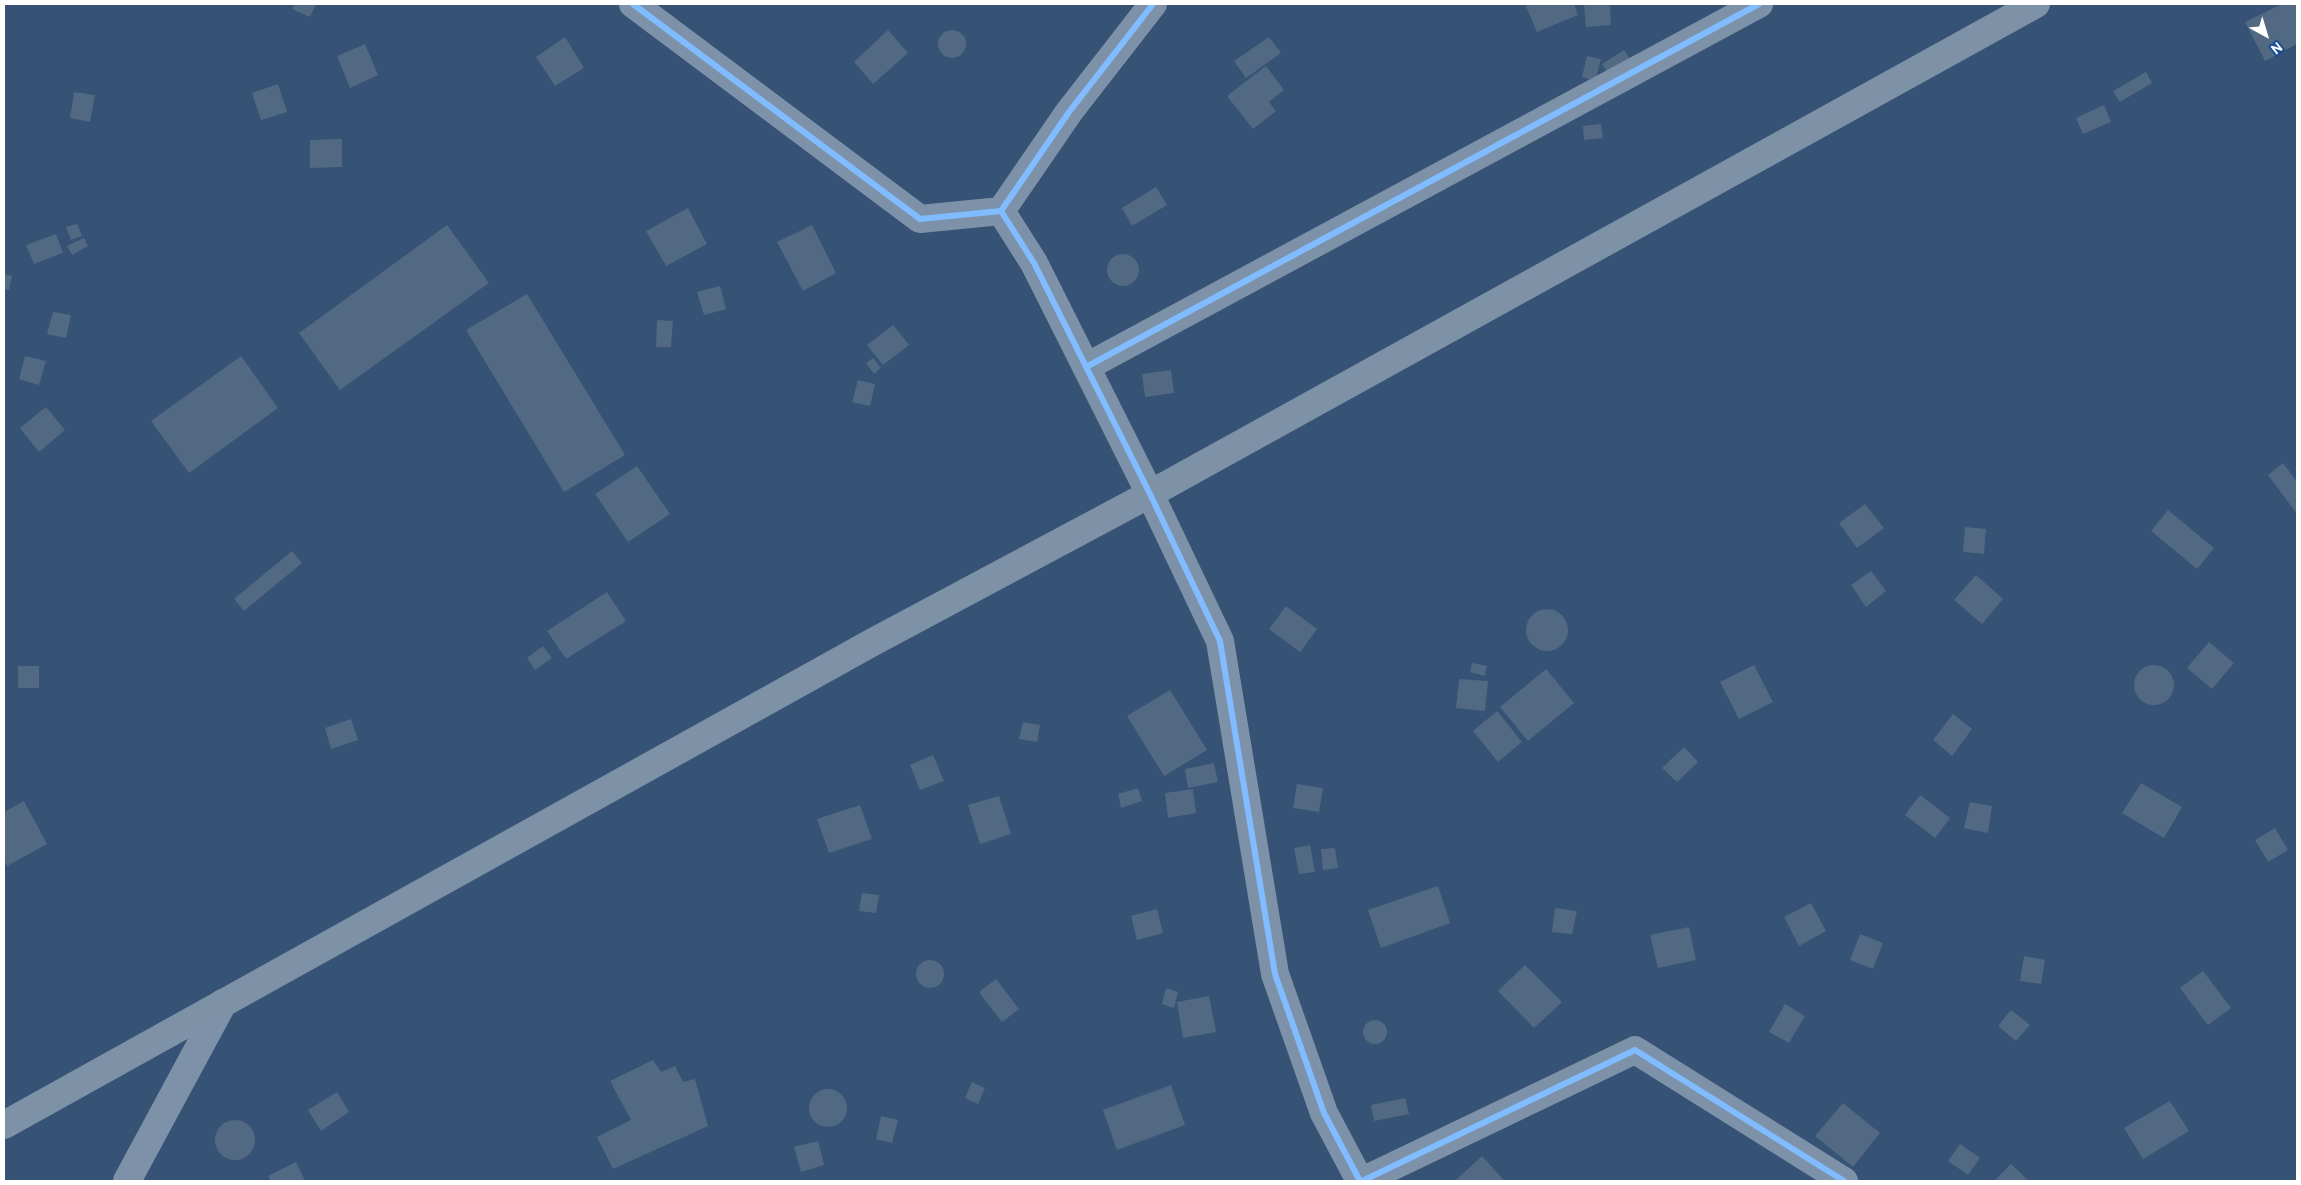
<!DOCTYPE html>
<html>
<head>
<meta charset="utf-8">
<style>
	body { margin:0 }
	#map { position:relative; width:2301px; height:1185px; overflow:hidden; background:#365274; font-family:Overpass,sans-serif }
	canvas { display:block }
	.frame { position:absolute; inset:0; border:5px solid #fff; pointer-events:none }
	.north { position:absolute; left:2241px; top:10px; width:50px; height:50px; -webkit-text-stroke:4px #1b4f8f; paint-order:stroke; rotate:141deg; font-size:14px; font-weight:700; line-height:20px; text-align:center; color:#fff }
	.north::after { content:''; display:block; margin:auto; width:18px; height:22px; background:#fff; clip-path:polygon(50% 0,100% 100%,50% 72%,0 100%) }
</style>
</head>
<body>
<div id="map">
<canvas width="2301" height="1185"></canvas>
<div class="frame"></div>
<div class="north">N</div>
</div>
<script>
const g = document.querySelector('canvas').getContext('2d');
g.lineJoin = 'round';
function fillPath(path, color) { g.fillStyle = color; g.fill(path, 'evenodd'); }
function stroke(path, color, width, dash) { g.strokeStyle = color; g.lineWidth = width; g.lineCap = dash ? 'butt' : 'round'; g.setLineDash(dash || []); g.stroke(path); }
const building = new Path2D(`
	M 295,4 L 316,4 L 310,17 L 292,9 Z
	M 1525,4 L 1574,4 L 1578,15 L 1537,32 Z
	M 1584,4 L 1610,4 L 1611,25 L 1586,27 Z
	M 2282,4 L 2297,4 L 2297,44 L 2265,61 L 2245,22 Z
	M 888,30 L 908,53 L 873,84 L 854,62 Z
	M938 44a14 14 0 1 1 28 0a14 14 0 1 1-28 0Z
	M 565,37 L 584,68 L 555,86 L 536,57 Z
	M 1269,37 L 1281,53 L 1246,78 L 1234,61 Z
	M 365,44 L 378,75 L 350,88 L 337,56 Z
	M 1624,50 L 1632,62 L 1610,77 L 1602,64 Z
	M 1587,56 L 1601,59 L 1595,81 L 1582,77 Z
	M 1266,66 L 1284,90 L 1269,102 L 1276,111 L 1253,129 L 1227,96 Z
	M 2146,72 L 2152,83 L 2120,102 L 2113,91 Z
	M 278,84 L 287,112 L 261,120 L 252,93 Z
	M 74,92 L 95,95 L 90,122 L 70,118 Z
	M 2104,105 L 2111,122 L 2083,134 L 2076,118 Z
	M 1601,124 L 1603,138 L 1584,140 L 1583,126 Z
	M 342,139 L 342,167 L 310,168 L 310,140 Z
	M 1156,187 L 1167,205 L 1132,226 L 1122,208 Z
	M 688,208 L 707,244 L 666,266 L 646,231 Z
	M 77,224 L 82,236 L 71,240 L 66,227 Z
	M 447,225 L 489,283 L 340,390 L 299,333 Z
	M 812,225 L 836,273 L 803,291 L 777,242 Z
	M 56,234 L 63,253 L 34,264 L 26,245 Z
	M 84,238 L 88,246 L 72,255 L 67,246 Z
	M1107 270a16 16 0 1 1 32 0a16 16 0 1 1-32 0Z
	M 4,274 L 12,276 L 9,290 L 4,289 Z
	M 720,286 L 726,309 L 704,315 L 697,292 Z
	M 527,294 L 625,455 L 564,492 L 466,330 Z
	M 53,312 L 71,315 L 66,338 L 47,334 Z
	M 657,320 L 673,321 L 671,347 L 656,347 Z
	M 893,325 L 909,345 L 883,365 L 867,345 Z
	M 25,356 L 46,361 L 39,385 L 19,379 Z
	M 241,356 L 278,408 L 189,473 L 151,421 Z
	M 873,358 L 881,368 L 874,374 L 866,363 Z
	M 1171,370 L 1174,393 L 1145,397 L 1142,374 Z
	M 858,380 L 875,384 L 870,406 L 852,402 Z
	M 46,407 L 65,430 L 39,452 L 20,428 Z
	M 2283,463 L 2297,482 L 2297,514 L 2268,475 Z
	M 637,466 L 670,514 L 628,542 L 595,494 Z
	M 1865,504 L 1884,528 L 1857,548 L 1839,523 Z
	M 2168,510 L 2214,548 L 2197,569 L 2151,531 Z
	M 1965,527 L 1986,529 L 1984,554 L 1963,552 Z
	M 292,551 L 302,563 L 244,611 L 234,599 Z
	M 1871,571 L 1886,591 L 1866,607 L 1851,585 Z
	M 1976,575 L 2003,599 L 1982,624 L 1954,600 Z
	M 607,592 L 626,621 L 566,659 L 547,631 Z
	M 1286,606 L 1317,629 L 1300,652 L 1269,629 Z
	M1526 630a21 21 0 1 1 42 0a21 21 0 1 1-42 0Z
	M 2209,642 L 2234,663 L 2212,689 L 2187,668 Z
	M 543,646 L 552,658 L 535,670 L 527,658 Z
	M 1472,663 L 1487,666 L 1485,676 L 1470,672 Z
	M 1754,665 L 1773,702 L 1739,719 L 1720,682 Z
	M2134 685a20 20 0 1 1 40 0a20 20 0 1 1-40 0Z
	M 18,666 L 39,666 L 39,688 L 18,688 Z
	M 1546,669 L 1574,703 L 1528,741 L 1500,707 Z
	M 1459,679 L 1488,681 L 1485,711 L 1456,708 Z
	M 1170,690 L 1207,750 L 1164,776 L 1127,716 Z
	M 1497,711 L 1522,742 L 1498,762 L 1473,731 Z
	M 1953,714 L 1972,729 L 1952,756 L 1933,740 Z
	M 351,719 L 358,740 L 331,749 L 325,728 Z
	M 1023,722 L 1040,725 L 1037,742 L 1019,739 Z
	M 1684,747 L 1698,762 L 1677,782 L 1662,768 Z
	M 933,755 L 944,781 L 920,790 L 910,765 Z
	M 1214,763 L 1218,782 L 1188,788 L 1185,769 Z
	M 2141,783 L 2182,807 L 2164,838 L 2122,813 Z
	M 1297,784 L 1323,788 L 1319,812 L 1293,808 Z
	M 1138,788 L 1142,801 L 1121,808 L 1118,794 Z
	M 1193,789 L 1196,813 L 1168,818 L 1165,793 Z
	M 1920,795 L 1950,818 L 1935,838 L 1905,815 Z
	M 999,796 L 1011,834 L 980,844 L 968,805 Z
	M 24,801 L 47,844 L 7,866 L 4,860 L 4,812 Z
	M 1970,802 L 1992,806 L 1988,833 L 1964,828 Z
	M 860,805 L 872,839 L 829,853 L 817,819 Z
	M 2275,828 L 2288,850 L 2268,862 L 2255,840 Z
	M 1310,845 L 1315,872 L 1299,874 L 1294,848 Z
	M 1335,848 L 1338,868 L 1323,870 L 1321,849 Z
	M 1438,886 L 1450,923 L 1381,948 L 1368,910 Z
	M 862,893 L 879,895 L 876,913 L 859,911 Z
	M 1811,903 L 1826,931 L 1799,946 L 1784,917 Z
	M 1555,908 L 1577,911 L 1572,934 L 1552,932 Z
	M 1157,909 L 1163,933 L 1137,940 L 1131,916 Z
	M 1689,927 L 1696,960 L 1658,968 L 1650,935 Z
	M 1860,934 L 1883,943 L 1873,969 L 1850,960 Z
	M 2024,956 L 2045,960 L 2041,984 L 2020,981 Z
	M916 974a14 14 0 1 1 28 0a14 14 0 1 1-28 0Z
	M 1525,965 L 1562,1002 L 1534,1028 L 1498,991 Z
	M 2203,971 L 2231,1008 L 2208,1025 L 2180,988 Z
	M 996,979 L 1019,1009 L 1002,1022 L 979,992 Z
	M 1166,988 L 1178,992 L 1174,1008 L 1162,1004 Z
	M 1209,996 L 1216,1032 L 1183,1038 L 1177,1002 Z
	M 1785,1004 L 1805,1016 L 1789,1043 L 1769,1032 Z
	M 2011,1010 L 2030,1025 L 2016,1041 L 1998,1026 Z
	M1363 1032a12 12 0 1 1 24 0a12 12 0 1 1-24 0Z
	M 653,1060 L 661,1072 L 675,1066 L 683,1082 L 695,1079 L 708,1126 L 613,1169 L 597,1137 L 631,1120 L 610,1081 Z
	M 972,1082 L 985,1088 L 978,1104 L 965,1098 Z
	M 1171,1085 L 1185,1125 L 1117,1150 L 1103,1110 Z
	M809 1108a19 19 0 1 1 38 0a19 19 0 1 1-38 0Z
	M 337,1092 L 349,1112 L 321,1131 L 308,1110 Z
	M 1405,1098 L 1409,1114 L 1374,1121 L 1371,1105 Z
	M 2170,1101 L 2189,1131 L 2143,1159 L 2124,1128 Z
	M 1843,1103 L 1880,1133 L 1853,1167 L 1815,1136 Z
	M 881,1116 L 898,1120 L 892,1143 L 876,1139 Z
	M215 1140a20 20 0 1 1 40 0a20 20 0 1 1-40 0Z
	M 818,1141 L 824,1165 L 801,1172 L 794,1147 Z
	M 1960,1144 L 1980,1158 L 1968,1175 L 1948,1161 Z
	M 1482,1156 L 1503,1179 L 1501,1181 L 1457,1181 L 1456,1180 Z
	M 296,1162 L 305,1181 L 271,1181 L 268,1176 Z
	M 2011,1164 L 2029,1181 L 1994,1181 Z`);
const street = new Path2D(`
	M 633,4 L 920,219 L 1001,211
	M 1153,4 L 1069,112 L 1001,211 L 1034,263 L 1150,494 L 1220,641 L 1275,974 L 1324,1113 L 1360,1181
	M 1086,367 L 1759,4
	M 127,1181 L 223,1003
	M 1362,1181 L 1635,1050 L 1844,1181`);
const highway = new Path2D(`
	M 4,1125 L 873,642 L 1150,494 L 2036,4`);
const cycleway = new Path2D(`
	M 633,4 L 920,219 L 1001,211
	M 1153,4 L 1069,112 L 1001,211 L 1034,263 L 1150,494 L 1220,641 L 1275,974 L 1324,1113 L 1360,1181
	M 1086,367 L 1759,4
	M 1362,1181 L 1635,1050 L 1844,1181`);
fillPath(building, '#526984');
stroke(street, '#7d92a8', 28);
stroke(highway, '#7e92a7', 28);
stroke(cycleway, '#80bcff', 6);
</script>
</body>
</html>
